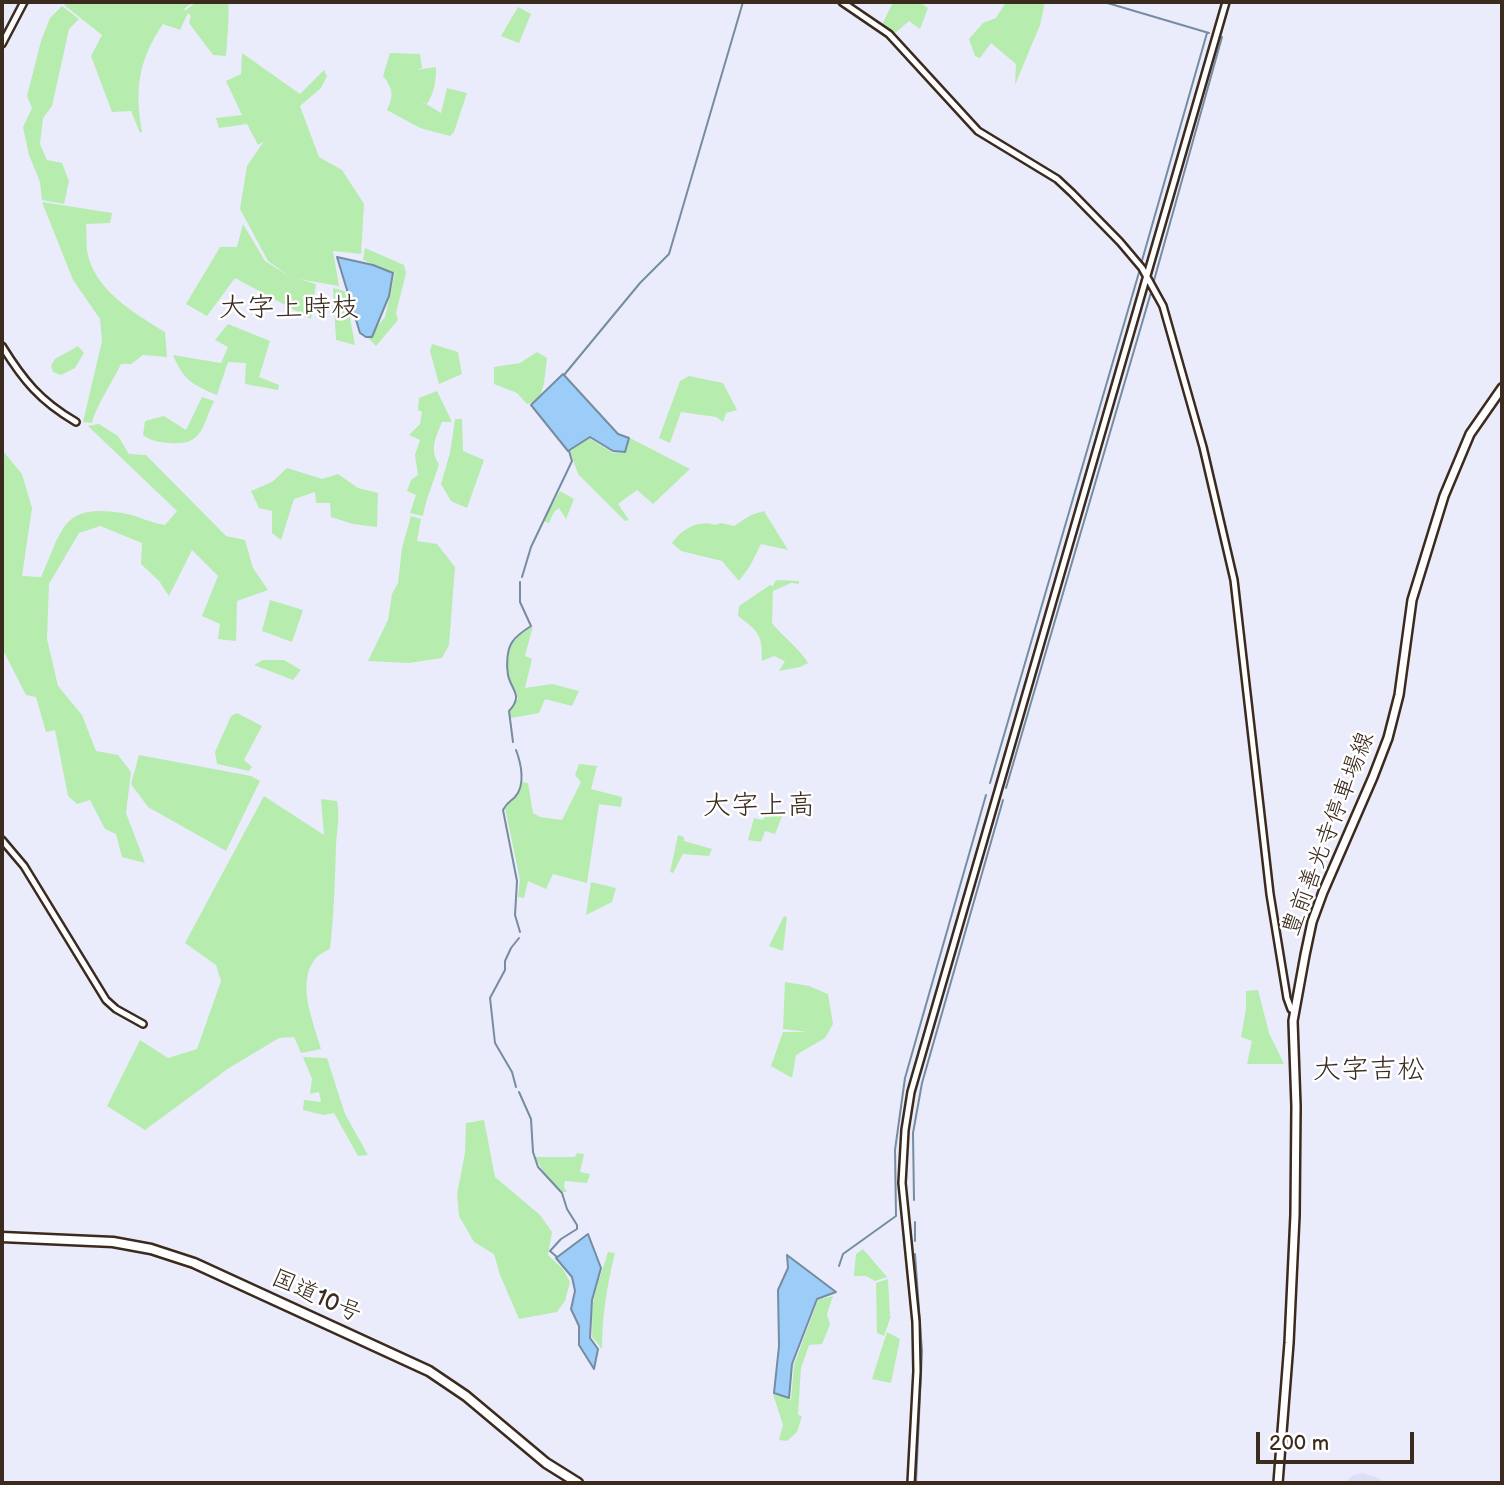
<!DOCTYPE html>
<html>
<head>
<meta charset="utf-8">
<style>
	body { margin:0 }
	#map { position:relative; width:1504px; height:1485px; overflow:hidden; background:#ebecfb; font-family:"Balsamiq Sans",sans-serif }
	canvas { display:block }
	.frame { position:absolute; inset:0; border:4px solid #3b2a1e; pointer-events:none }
	.scale { position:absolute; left:1256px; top:1432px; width:158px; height:32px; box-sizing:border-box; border:4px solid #3b2a1e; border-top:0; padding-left:9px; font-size:21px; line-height:24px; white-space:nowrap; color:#3b2a1e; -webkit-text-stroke:5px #fff; paint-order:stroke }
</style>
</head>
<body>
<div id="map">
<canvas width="1504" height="1485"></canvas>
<div class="frame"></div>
<div class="scale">200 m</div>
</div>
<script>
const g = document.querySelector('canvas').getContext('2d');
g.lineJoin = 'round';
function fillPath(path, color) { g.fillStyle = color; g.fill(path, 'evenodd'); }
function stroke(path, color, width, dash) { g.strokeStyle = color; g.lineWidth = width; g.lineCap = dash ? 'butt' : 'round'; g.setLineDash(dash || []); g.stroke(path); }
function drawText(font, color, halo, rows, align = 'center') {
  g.font = font + ' "Balsamiq Sans","Klee One",sans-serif'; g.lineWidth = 5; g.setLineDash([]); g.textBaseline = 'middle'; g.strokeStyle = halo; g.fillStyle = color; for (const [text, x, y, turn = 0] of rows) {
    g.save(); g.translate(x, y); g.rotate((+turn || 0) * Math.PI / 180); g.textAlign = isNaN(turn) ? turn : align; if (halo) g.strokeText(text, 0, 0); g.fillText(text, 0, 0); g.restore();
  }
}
const built = new Path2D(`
	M 1363,1473 L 1376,1477 L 1387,1483 L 1344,1483 L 1353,1475 Z`);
const green = new Path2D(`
	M 69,2 L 193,2 L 184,9 L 185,11 L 196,2 L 228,2 C 230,8 227,46 226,56 L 213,55 L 189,23 L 191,16 L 188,13 L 180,30 L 163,24 C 139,59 134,89 142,131 L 140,133 L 131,111 L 112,112 L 91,56 L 102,35 L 64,5 Z
	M 893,2 L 922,2 L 922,4 L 928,8 L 920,29 L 909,21 L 894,34 L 882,25 Z
	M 1006,2 L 1045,2 L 1040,25 L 1015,85 L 1016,64 L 991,43 L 980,58 L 975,56 L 969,39 L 983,23 L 996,18 Z
	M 62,6 L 79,19 L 69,29 L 52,106 L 43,118 L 40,144 L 47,160 L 62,163 L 69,181 L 64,204 L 42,200 L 40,182 L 29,155 L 23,127 L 32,108 L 27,96 L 41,41 L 50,18 Z
	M 518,7 L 531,14 L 519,43 L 501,36 Z
	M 242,53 L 300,94 L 324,70 L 327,76 L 321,88 L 300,106 L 319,157 L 342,170 L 364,204 L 361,254 L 333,251 L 339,286 L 299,279 L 316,284 L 311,319 L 235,278 L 207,316 L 186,304 L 220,247 L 237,247 L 243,224 L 265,261 L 292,278 L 268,261 L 240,209 L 247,166 L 264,141 L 258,145 L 247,124 L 219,128 L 216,118 L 242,115 L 226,81 L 241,74 Z
	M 390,53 L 420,54 L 422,68 L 416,70 L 436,67 C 436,81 435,91 427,104 L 413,96 L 441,113 L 447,88 L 467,93 L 454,132 L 450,136 L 420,128 L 387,110 C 394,95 393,89 383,76 Z
	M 42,202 L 112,213 L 110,223 L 86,224 C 87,233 86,242 87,251 C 94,290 134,313 165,332 L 167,357 L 143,355 L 131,364 L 121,364 C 113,381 96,406 92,423 L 83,422 L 102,341 L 100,319 L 73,280 Z
	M 365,248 L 404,265 L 406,273 L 396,313 L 398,320 L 376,346 L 368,338 L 385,317 L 395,273 L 363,260 Z
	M 333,288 L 345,291 L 355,345 L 336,340 Z
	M 228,324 L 270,341 L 259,377 L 279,385 L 278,390 L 245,384 L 246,363 L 228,362 L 217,395 C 193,385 183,380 173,355 L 221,363 L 228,347 L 215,340 Z
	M 432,344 L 458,352 L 462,374 L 439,384 L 430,351 Z
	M 78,346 L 84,353 L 75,368 L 61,375 L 53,372 L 51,365 L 55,359 Z
	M 537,352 L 547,358 L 544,383 L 539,401 L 527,404 L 517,393 L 494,384 L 494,367 L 520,363 Z
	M 689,376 L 723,383 L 737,410 L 726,413 L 723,422 L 716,417 L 681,412 L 670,443 L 659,438 L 680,381 Z
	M 437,391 L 452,422 L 442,422 C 436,436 429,450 439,464 C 434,482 426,497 423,516 L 410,513 L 416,495 L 407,491 L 411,480 L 418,475 L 415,455 L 420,440 L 409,435 L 420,424 L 422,412 L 418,410 L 419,398 Z
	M 202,397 L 214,401 C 202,426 203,446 170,443 C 160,442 152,442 143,435 L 145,421 L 164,416 L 186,430 Z
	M 455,419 L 462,419 L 463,451 L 484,460 L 467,508 L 451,501 L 441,484 L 450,453 Z
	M 99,424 L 118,436 L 129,454 L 146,455 L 226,536 L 245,540 L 253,568 L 268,590 L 237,601 L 236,641 L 218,639 L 220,624 L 202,616 L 218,576 L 192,550 L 169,596 L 159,581 L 141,564 L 142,543 L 100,526 L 79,533 L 49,584 L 47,639 L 58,686 L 82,715 L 96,751 L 118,755 L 131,772 L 126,813 L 145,863 L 122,857 L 116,834 L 105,829 L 90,800 L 77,804 L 68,796 L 55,730 L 46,732 L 36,697 L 26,695 L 2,648 L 2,450 L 22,474 L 32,508 L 22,576 L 41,577 C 63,529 61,503 123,513 C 138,516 151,523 165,525 L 177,511 L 88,426 Z
	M 589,438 L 613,453 L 625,453 L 630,438 L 690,469 L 653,504 L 637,490 L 618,504 L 629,520 L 625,521 L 578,474 L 570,451 Z
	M 287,468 L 322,479 L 338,474 L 358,488 L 378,493 L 377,527 L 353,524 L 331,517 L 330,503 L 316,503 L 315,492 L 294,499 L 281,540 L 272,533 L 272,511 L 259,508 L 251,491 L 272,482 Z
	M 560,491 L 574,499 L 566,519 L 559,508 L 554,512 L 549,523 L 543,521 Z
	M 764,511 L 788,550 L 761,544 L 750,566 L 739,581 L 722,561 L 681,551 L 672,543 C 681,530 698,519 715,525 L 721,523 L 734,526 L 751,515 Z
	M 411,516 L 421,519 L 417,541 L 437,544 L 455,567 L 449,645 L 442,658 L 409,663 L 368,661 L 388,620 L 392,594 L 398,583 L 402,548 Z
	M 776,580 L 799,581 L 799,584 L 791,583 L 773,591 L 772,623 C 784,638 799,648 808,663 L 800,667 L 779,671 L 785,661 L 774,656 L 762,661 C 762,634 759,632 738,616 L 739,606 L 770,585 L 773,586 Z
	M 270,600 L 303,610 L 292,642 L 262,631 Z
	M 533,626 L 525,656 L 532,659 L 525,688 L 552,684 L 579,691 L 572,706 L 545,699 L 539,713 L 511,718 L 509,712 L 518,699 C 516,687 512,687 509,678 C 507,673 508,667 508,661 C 509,642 518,636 533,626 Z
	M 263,660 L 284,660 L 301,670 L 293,680 L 254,665 Z
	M 237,713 L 262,726 L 244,760 L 252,767 L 249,771 L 217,764 L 215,752 L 231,716 Z
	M 139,755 L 251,776 L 260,781 L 226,851 L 148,807 L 131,784 Z
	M 579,764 L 597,766 L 591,789 L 622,797 L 621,807 L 599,804 L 587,883 L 553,874 L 546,889 L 528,881 L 524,898 L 518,897 L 520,880 L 505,808 L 508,802 L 517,796 L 521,782 L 528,783 L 533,813 L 540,817 L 562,820 L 581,782 L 575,775 Z
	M 264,796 L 324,835 L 321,799 L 337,801 C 340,817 337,829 336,845 C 335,880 334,914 330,949 C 326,951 319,954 316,958 C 295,982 314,1023 321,1049 L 301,1053 L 294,1037 L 279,1038 L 229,1068 L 145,1130 L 107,1106 L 140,1040 L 168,1058 L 197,1049 L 221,981 L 216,965 L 185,943 Z
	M 769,809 L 783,814 L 775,834 L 765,831 L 761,842 L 748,840 L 754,818 L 763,820 Z
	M 678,835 L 684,837 L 684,841 L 712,849 L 709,856 L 683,854 L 673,873 L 670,872 Z
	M 591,882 L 616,888 L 612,902 L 586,915 Z
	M 784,916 L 787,917 L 783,951 L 769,946 Z
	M 785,982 L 809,986 L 828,994 L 833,1024 L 825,1038 L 796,1055 L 792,1078 L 771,1066 L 783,1032 L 807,1032 L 783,1029 Z
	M 1258,990 L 1269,1033 L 1284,1064 L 1247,1064 L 1252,1041 L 1241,1037 L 1246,1009 L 1246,991 Z
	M 303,1057 L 327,1058 L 345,1114 L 368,1155 L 358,1156 L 334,1113 L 323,1115 L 303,1110 L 304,1100 L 321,1102 L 319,1092 L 310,1094 L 312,1079 Z
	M 484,1120 L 495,1177 L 540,1215 L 552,1232 L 548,1255 L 563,1269 L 570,1282 L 565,1301 L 557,1312 L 519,1319 L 500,1275 L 494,1254 L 474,1242 L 459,1216 L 457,1194 L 465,1153 L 466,1123 Z
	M 577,1153 L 584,1154 L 580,1172 L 590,1174 L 587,1183 L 565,1181 L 564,1187 L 567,1192 L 562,1192 C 560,1188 556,1186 553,1183 C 548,1179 537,1162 535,1157 L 575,1157 Z
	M 863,1249 L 887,1277 L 875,1281 L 866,1276 L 854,1276 L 856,1254 Z
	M 608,1252 L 615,1253 C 607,1285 602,1316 602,1349 L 592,1337 C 593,1325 591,1315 593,1303 C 596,1286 603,1269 608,1252 Z
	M 888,1279 L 890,1315 L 888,1315 L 891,1316 L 884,1336 L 877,1333 L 876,1283 Z
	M 833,1296 L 827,1314 L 830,1325 L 822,1344 L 809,1345 L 801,1368 L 798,1415 L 802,1416 L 797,1432 L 787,1441 L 779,1440 L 783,1425 L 773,1394 L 791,1400 L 794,1365 L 818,1300 Z
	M 887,1332 L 900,1339 L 891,1383 L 872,1379 Z`);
const water = new Path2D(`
	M 337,257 L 373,265 L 393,273 L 389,296 L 372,337 L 366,337 L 360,333 Z
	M 563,374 L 618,434 L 629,438 L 625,452 L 613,451 L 590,437 L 568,451 L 531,405 Z
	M 588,1234 L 601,1268 L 592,1300 L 590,1338 L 598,1349 L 594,1369 L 579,1345 L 579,1326 L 571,1309 L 575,1291 L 572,1277 L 556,1258 Z
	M 787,1255 L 836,1292 L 817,1299 L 792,1364 L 789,1398 L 774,1393 L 779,1346 L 778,1290 L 788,1268 Z`);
const stream = new Path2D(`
	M 1104,2 L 1209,33
	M 1141,264 L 1207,33
	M 1153,284 L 1222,37
	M 564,375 L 640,283 L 669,254 L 743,2
	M 522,577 L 531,547 L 572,461 L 569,451
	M 513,742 L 509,711 C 524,695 511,690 508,675 C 506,665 507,648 513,641 C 517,635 525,630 531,626 L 520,602 L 520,582
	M 516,750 C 521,763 526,785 515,797 C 510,802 507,802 503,810 L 517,881 L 515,915 L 520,932
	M 990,783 L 1140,269
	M 1006,788 L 1152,289
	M 516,1087 L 512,1072 L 495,1043 L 490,998 L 505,970 L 505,961 L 511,948 L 519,938
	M 519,1092 L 531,1119 L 533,1152 L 538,1167 L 562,1193 L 567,1209 L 577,1225 L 577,1229 L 561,1239 L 550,1251 L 557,1257
	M 914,1200 L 913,1133 L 922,1083 L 1003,800
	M 915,1241 L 915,1222
	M 915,1254 L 922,1351 L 916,1483
	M 839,1266 L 843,1254 L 896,1216 L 895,1150 L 905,1078 L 986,795`);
const minor = new Path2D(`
	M 842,2 L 889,34 L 978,131 L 1057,179 L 1072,193 L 1120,242 L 1142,268 L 1163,306 L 1203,447 L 1234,580 L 1270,894 L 1287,998 L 1291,1009 L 1294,1011
	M 2,44 L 24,2
	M 2,346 C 23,380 40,401 76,422
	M 2,840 L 24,866 L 106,1000 L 116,1009 L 143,1024
	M 911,1483 L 917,1371 L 916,1322 L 902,1183 L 905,1130 L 911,1092 L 1226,2`);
const major = new Path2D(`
	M 1278,1483 L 1289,1343 L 1295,1215 L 1296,1106 L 1293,1021 L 1305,955 L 1312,922 L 1323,892 L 1373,777 L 1388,738 L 1399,695 L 1412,600 L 1444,496 L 1470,434 L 1502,388`);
const highway = new Path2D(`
	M 2,1237 L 113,1242 L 151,1249 L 194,1263 L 429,1371 L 466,1396 L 546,1463 L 578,1483`);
const streetNames = [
	["豊前善光寺停車場線",1329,834,-69],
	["国道10号",316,1297,24]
];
const quarterNames = [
	["大字上時枝",289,309],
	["大字上高",759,807],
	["大字吉松",1369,1071]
];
fillPath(built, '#dddff9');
fillPath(green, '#b6ecae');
fillPath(water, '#9bcdf8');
stroke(water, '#758ca1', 2);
stroke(stream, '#758ca1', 2);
stroke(minor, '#3b2a1e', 10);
stroke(major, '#3b2a1e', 12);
stroke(highway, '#3b2a1e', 13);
stroke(minor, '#fff', 5);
stroke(major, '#fff', 7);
stroke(highway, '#fff', 8);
drawText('24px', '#3b2a1e', '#fff', streetNames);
drawText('28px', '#3b2a1e', '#fff', quarterNames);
</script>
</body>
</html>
